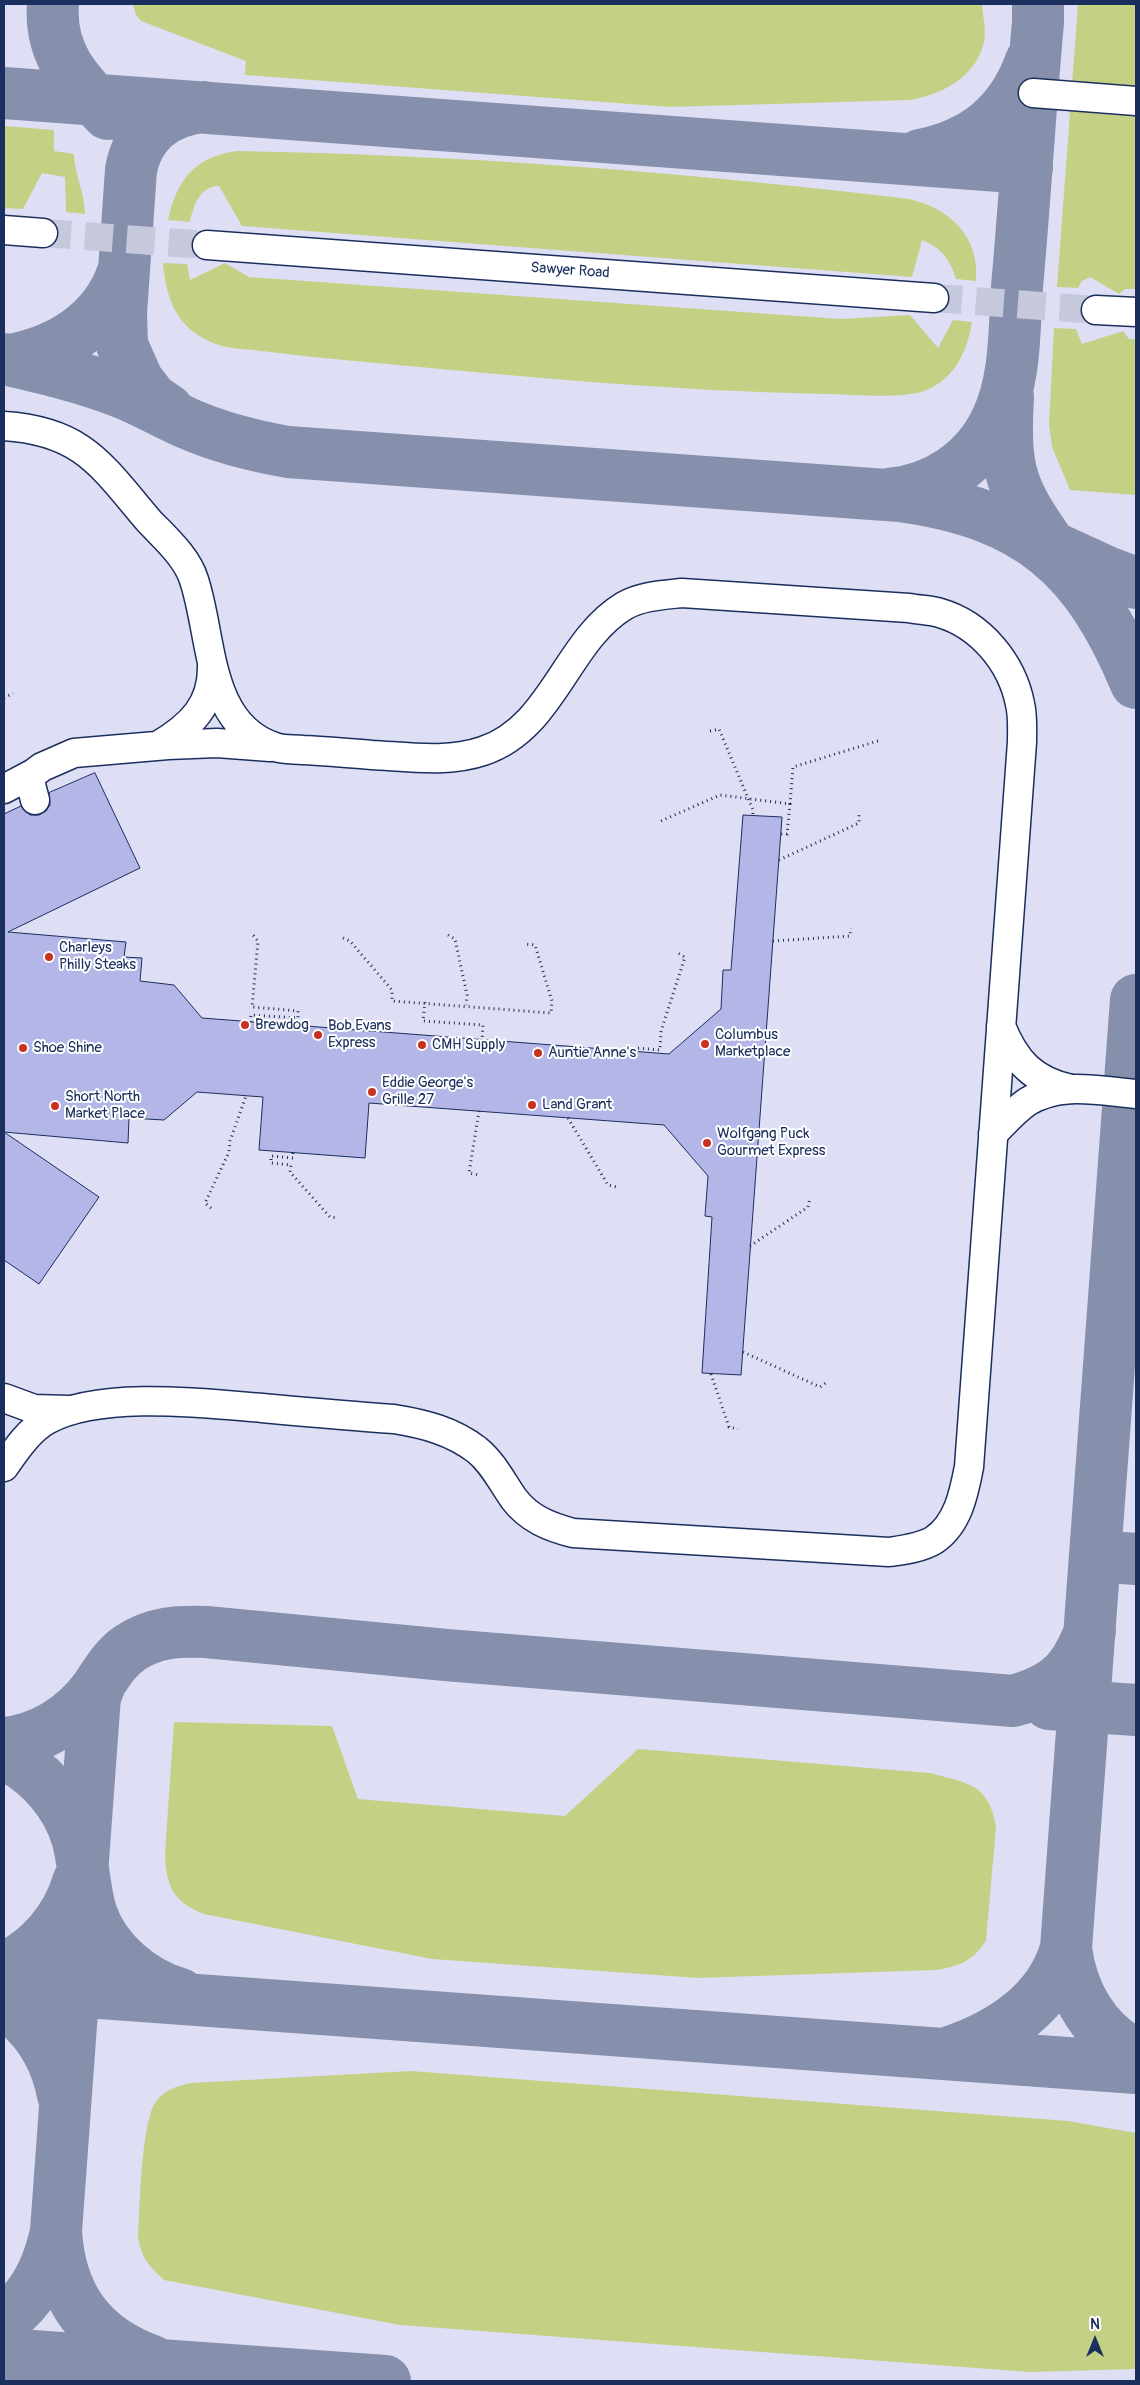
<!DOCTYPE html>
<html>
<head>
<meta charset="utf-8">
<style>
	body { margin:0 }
	#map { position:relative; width:1140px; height:2385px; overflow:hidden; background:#f0f0fa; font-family:Pangolin,sans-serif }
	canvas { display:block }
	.frame { position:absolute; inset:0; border:5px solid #1b2f5e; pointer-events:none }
	.north { position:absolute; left:1070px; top:2315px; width:50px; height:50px; -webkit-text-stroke:4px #fff; paint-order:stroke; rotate:0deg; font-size:14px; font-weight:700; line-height:20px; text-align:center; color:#1b2f5e }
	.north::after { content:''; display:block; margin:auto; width:18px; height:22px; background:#1b2f5e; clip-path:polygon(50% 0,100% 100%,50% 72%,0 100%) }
</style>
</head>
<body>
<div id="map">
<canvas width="1140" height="2385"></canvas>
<div class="frame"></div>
<div class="north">N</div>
</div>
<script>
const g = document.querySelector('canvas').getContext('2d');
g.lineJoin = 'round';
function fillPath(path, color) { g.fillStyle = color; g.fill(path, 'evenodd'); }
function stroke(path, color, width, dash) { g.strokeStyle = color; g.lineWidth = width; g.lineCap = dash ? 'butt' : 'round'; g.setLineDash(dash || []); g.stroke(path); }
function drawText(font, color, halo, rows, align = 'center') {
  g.font = font + ' Pangolin,sans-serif'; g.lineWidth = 4; g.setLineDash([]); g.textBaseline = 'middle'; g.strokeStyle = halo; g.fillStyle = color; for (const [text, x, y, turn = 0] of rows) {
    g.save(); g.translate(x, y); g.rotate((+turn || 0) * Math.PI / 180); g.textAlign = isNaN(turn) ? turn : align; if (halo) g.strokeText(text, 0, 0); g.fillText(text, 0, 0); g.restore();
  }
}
const built = new Path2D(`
	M 4,4 L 1136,4 L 1136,2381 L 4,2381 Z`);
const green = new Path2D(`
	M 133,4 L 982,4 C 983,17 987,33 983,46 C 973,79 941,94 911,100 L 670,107 L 245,75 L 246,61 L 141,21 L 136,15 Z
	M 1078,4 L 1136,4 L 1136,289 L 1125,289 L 1119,294 L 1090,277 L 1082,281 L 1078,288 L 1057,287 Z
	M 4,126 L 54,130 L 54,151 L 74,154 C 74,174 85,192 85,214 L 66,212 L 65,177 L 42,173 L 23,209 L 4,208 Z
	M 237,151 C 461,155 686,172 909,199 C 949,208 980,236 976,281 L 956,279 C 951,261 941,247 922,240 L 912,277 L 242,226 L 219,186 C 200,186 193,206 190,222 L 168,220 C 177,180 194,157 237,151 Z
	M 163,263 L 187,264 L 190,280 L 225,263 L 249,277 L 841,319 L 910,315 L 938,348 L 953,320 L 972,322 C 967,351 956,377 927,390 C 903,400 850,394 823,394 C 670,391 517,376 365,362 C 330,359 296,355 261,351 C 247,349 230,349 216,344 C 178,330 166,301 163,263 Z
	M 1054,328 L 1076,329 L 1082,344 L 1123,331 L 1129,339 L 1136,339 L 1136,495 L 1070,490 L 1052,447 L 1049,424 Z
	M 174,1722 L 332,1726 L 358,1799 L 565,1816 L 638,1749 L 930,1773 C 967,1783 989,1783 996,1827 L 986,1941 C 973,1961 958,1967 935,1970 L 698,1978 L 432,1959 L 204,1914 C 173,1902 166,1886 165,1853 Z
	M 411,2071 L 1068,2121 L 1136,2133 L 1136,2369 L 1030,2372 L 400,2325 L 164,2280 C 148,2265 142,2259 138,2237 C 140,2210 141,2118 157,2100 C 167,2089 177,2086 191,2083 Z`);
const taxiway = new Path2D(`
	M 53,4 C 49,53 76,82 108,114
	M 4,93 L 1027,168
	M 920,155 C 975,144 1012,115 1031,61
	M 4,359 C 43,368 83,377 121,392 C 144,401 166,414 189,424 C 221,438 254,446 288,452 L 900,496 C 1029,514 1087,565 1136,683
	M 10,360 C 60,351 106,323 123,272
	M 1008,397 C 1004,472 1010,488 1053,549
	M 168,410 L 152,399 L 138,381 L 122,345 L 121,313 L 131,170 C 138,132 166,111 203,107
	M 889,494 C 935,490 976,463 996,421 C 1016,380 1014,331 1017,287 C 1025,199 1030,110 1038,22 L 1038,4
	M 1057,549 L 1107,572 L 1136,583
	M 1095,1556 L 1136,1559
	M 1049,1704 L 1136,1710
	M 4,1743 C 41,1739 74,1719 96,1689 C 106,1674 115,1658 130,1648 C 154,1632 178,1631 206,1632 L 446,1655 L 1013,1701 C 1057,1689 1074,1673 1090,1631
	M 4,1754 C 39,1771 68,1803 78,1841 C 84,1865 84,1889 91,1912 C 104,1952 142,1983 180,1994
	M 1066,1948 C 1071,1992 1095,2035 1136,2054
	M 4,1968 C 39,1952 67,1920 78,1882
	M 4,1986 L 1136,2068
	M 4,2003 C 36,2025 56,2057 63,2095
	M 947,2053 C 1000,2036 1051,2003 1066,1948 L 1136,1000
	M 56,2231 C 60,2296 90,2339 152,2361
	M 4,2320 C 33,2299 49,2266 56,2231 L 94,1709 L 95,1697 L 101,1681
	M 4,2354 L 385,2381`);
const building = new Path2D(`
	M 95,773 L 140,868 L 8,932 L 126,942 L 124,957 L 142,958 L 140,981 L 174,985 L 202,1018 L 669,1054 L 721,1009 L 723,970 L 731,970 L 743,815 L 782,817 L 741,1375 L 702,1373 L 712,1217 L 705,1216 L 708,1176 L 664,1125 L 369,1103 L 365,1158 L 259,1150 L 263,1097 L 197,1092 L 164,1120 L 129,1118 L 128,1143 L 4,1132 L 99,1197 L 39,1284 L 4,1260 L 4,814 L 21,806 L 30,815 L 39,815 L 46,811 L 50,805 L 49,793 Z`);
const minorTunnel = new Path2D(`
	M 43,233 L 207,245
	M 934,298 L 1096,310`);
const path = new Path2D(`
	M 4,698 L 13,693
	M 790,804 L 793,767 L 881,740
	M 661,821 L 720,795 L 790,804 L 787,834 L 781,834
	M 779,860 L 859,823 L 859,814
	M 448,935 L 455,939 L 467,995 L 466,1005
	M 343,938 L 350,941 L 392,990 L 392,1001 L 551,1013 L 552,1001 L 535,945 L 526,944
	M 773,941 L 850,936 L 851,928
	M 425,1002 L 423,1021 L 483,1025 L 482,1040
	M 250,1022 L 251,1015 L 298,1018 L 298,1011 L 252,1007 L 258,941 L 253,935
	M 636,1051 L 636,1048 L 660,1050 L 661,1031 L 685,957 L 676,952
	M 479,1111 L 469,1173 L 479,1175
	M 568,1118 L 608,1185 L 617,1187
	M 293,1153 L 293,1158 L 271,1156 L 271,1163 L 291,1165 L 290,1172 L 330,1217 L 338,1218
	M 211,1208 L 205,1203 L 229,1152 L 230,1141 L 246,1096
	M 750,1246 L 808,1207 L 810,1198
	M 743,1352 L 820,1387 L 827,1382
	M 711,1374 L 729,1427 L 738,1429`);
const minor = new Path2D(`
	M 1033,93 L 1136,101
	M 4,230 L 43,233
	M 207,245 L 934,298
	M 1096,310 L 1136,312
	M 4,426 C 83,431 102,466 149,521 C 165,538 187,557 194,580 C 213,637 206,725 275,747 C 283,750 294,749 303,750 C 326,751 349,753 372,755 C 409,757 448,763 483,751 C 553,728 566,641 624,606 C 641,596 663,595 682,593 L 909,608 C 919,610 931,610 940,613 C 981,625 1012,663 1020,704 C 1023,716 1022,730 1022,742 L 969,1467 C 964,1493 958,1524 934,1540 C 921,1548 903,1550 889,1552 L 573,1533 C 550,1527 529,1519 514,1499 C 502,1482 493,1463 477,1450 C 452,1431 425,1424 394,1419 C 350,1416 306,1412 262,1408 C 202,1403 100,1391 47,1420 C 29,1430 15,1451 4,1467
	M 159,745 C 191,726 213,705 212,665
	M 4,789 L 34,773
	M 35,800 L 30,781 L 34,773 L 42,767 L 74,753 L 168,745 L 217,743 L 270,747
	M 1001,1026 C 1015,1061 1033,1081 1071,1089
	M 993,1134 C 1004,1123 1014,1111 1027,1102 C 1060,1081 1100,1091 1136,1094
	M 4,1398 L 34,1409 L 69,1410`);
const pathBridge = new Path2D(`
	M 710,731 L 719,729 L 753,810 L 753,815`);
const markers = [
	[49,957,5,"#c8321e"],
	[245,1025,5,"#c8321e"],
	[318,1035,5,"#c8321e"],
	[705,1044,5,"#c8321e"],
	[422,1045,5,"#c8321e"],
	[23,1048,5,"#c8321e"],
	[538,1053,5,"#c8321e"],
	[372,1092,5,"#c8321e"],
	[532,1105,5,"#c8321e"],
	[55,1106,5,"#c8321e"],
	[707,1143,5,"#c8321e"]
];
const streetNames = [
	["Sawyer Road",570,271,4]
];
const poiNames = [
	["Charleys",59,948],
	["Philly Steaks",59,965],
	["Brewdog",255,1025],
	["Bob Evans",328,1026],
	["Express",328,1043],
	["Columbus",715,1035],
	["Marketplace",715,1052],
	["CMH Supply",432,1045],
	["Shoe Shine",33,1048],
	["Auntie Anne's",548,1053],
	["Eddie George's",382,1083],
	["Grille 27",382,1100],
	["Short North",65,1097],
	["Market Place",65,1114],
	["Land Grant",542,1105],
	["Wolfgang Puck",717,1134],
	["Gourmet Express",717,1151]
];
fillPath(built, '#dedff5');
fillPath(green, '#c4d185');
stroke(taxiway, '#8690ac', 52);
fillPath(building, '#b4b6e8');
stroke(building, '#1b2f5e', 1);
stroke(minorTunnel, '#c5c9db', 28, [28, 14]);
stroke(minor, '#1b2f5e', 31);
stroke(path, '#1b2f5e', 3, [1, 4]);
stroke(minor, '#fff', 28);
stroke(pathBridge, '#1b2f5e', 3, [1, 4]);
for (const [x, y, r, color] of markers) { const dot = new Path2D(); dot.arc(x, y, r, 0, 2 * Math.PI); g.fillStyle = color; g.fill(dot); stroke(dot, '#fff', 2); }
drawText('15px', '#1b2f5e', '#fff', streetNames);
drawText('15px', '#1b2f5e', '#fff', poiNames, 'left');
</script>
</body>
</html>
